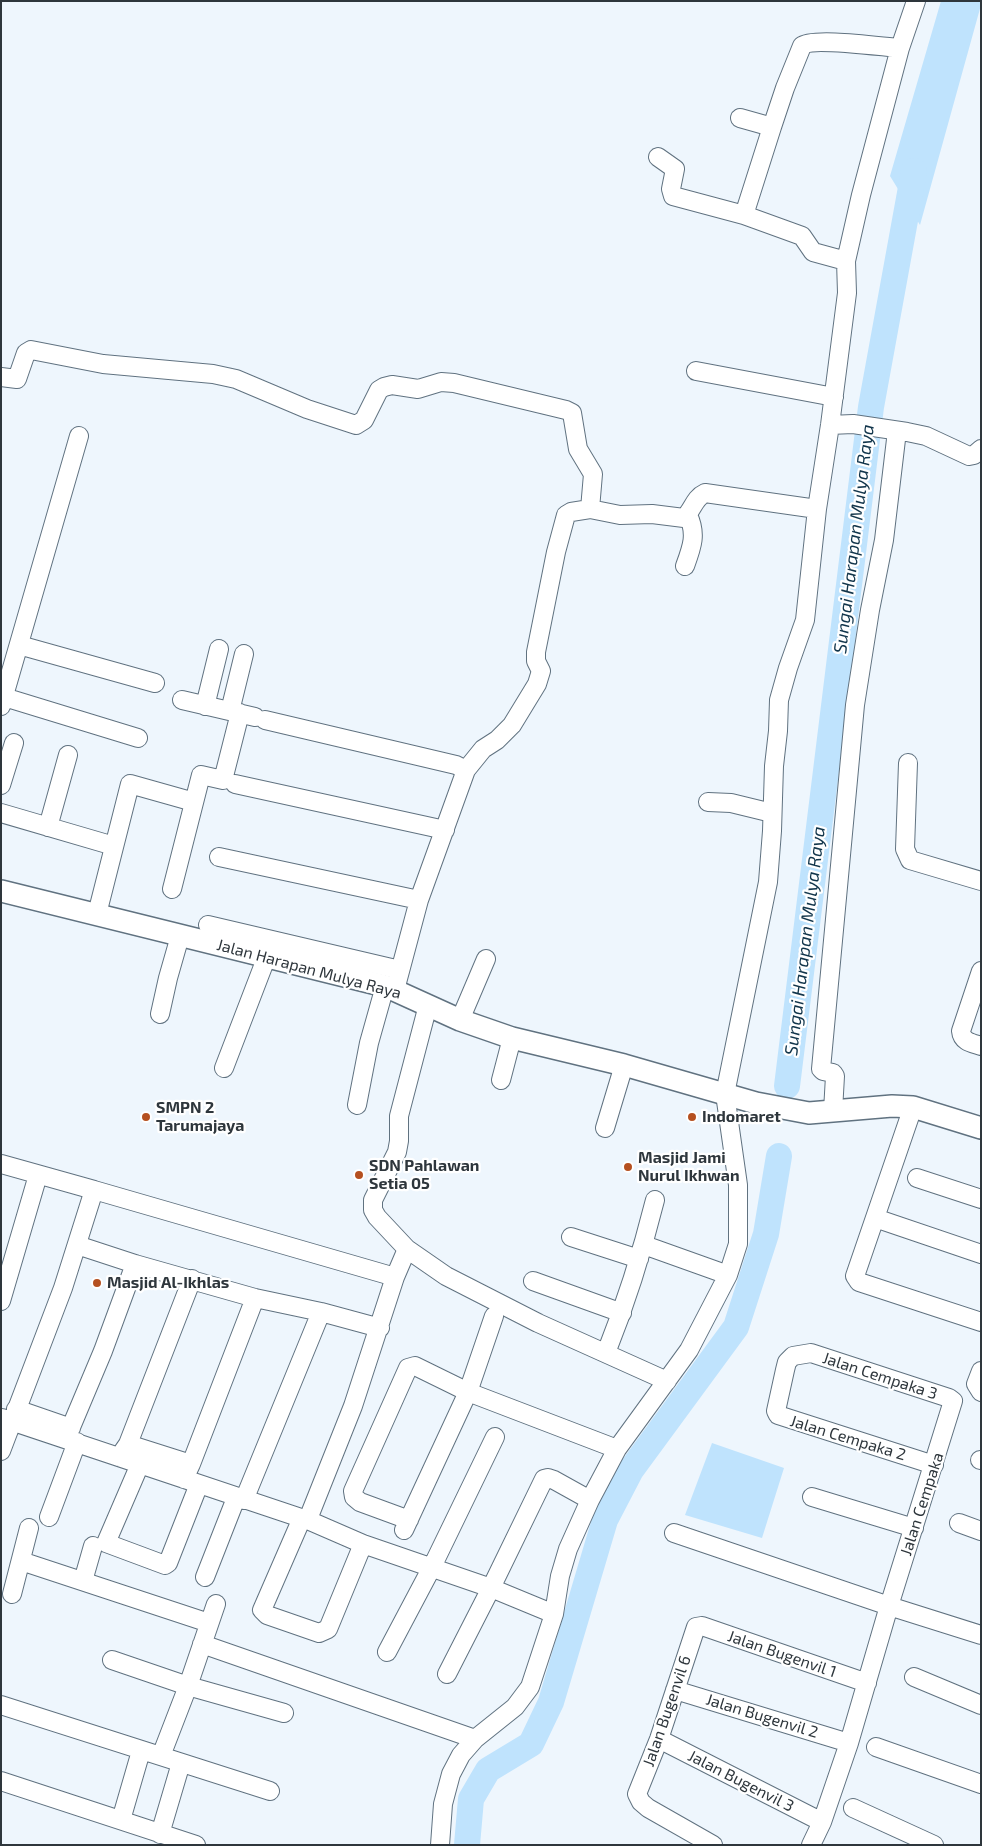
<!DOCTYPE html>
<html>
<head>
<meta charset="utf-8">
<style>
	body { margin:0 }
	#map { position:relative; width:982px; height:1846px; overflow:hidden; background:#eef6fd; font-family:"Exo 2",sans-serif }
	canvas { display:block }
	.frame { position:absolute; inset:0; border:2px solid #2e363c; pointer-events:none }
</style>
</head>
<body>
<div id="map">
<canvas width="982" height="1846"></canvas>
<div class="frame"></div>
</div>
<script>
const g = document.querySelector('canvas').getContext('2d');
g.lineJoin = 'round';
function fillPath(path, color) { g.fillStyle = color; g.fill(path, 'evenodd'); }
function stroke(path, color, width, dash) { g.strokeStyle = color; g.lineWidth = width; g.lineCap = dash ? 'butt' : 'round'; g.setLineDash(dash || []); g.stroke(path); }
function drawText(font, color, halo, rows, align = 'center') {
  g.font = font + ' "Exo 2",sans-serif'; g.lineWidth = 4.5; g.setLineDash([]); g.textBaseline = 'middle'; g.strokeStyle = halo; g.fillStyle = color; for (const [text, x, y, turn = 0] of rows) {
    g.save(); g.translate(x, y); g.rotate((+turn || 0) * Math.PI / 180); g.textAlign = isNaN(turn) ? turn : align; if (halo) g.strokeText(text, 0, 0); g.fillText(text, 0, 0); g.restore();
  }
}
const water = new Path2D(`
	M 941,1 L 981,1 L 981,5 L 920,225 L 890,176 Z
	M 712,1443 L 784,1468 L 762,1538 L 685,1515 Z`);
const river = new Path2D(`
	M 787,1086 L 871,407 L 914,171
	M 467,1845 L 471,1799 L 488,1770 L 531,1744 L 551,1702 L 605,1520 L 631,1470 L 736,1327 L 766,1234 L 779,1156`);
const minor = new Path2D(`
	M 740,118 L 772,127 L 785,88 L 802,46 C 812,37 883,47 900,48
	M 658,157 L 675,169 L 671,189 L 673,196 L 744,215 L 802,236 L 813,252 L 846,261
	M 744,215 L 772,127
	M 696,371 L 834,397
	M 1,377 L 17,379 L 26,353 L 31,350 L 103,364 L 213,374 L 236,379 L 307,409 L 356,425 L 364,420 L 379,390 L 384,387 L 392,385 L 418,389 L 441,382 L 454,383 L 566,410 L 572,413 L 578,449 L 593,474 L 590,509 L 620,515 L 652,514 L 684,518 C 693,510 694,498 705,493 L 817,509
	M 830,425 L 853,424 L 907,432 L 926,436 L 969,456 L 974,455 L 981,449
	M 685,566 C 692,547 697,534 688,515
	M 19,645 L 155,683
	M 4,697 L 138,738
	M 182,700 L 255,717
	M 1,706 L 79,436
	M 205,706 L 219,649
	M 230,711 L 244,654
	M 265,720 L 456,765 L 466,770 L 419,900 L 395,990
	M 908,763 L 905,849 L 910,860 L 981,881
	M 466,770 L 483,749 L 497,740 L 512,725 L 537,684 L 541,671 L 536,661 L 536,652 L 556,552 L 566,515 L 571,512 L 590,509
	M 235,784 L 445,830
	M 1,785 L 14,743
	M 708,802 L 731,803 L 772,813
	M 1,813 L 114,846
	M 48,827 L 68,755
	M 219,857 L 419,900
	M 172,889 L 201,775 L 223,780 L 240,713
	M 97,914 L 130,784 L 194,802
	M 208,925 L 400,970
	M 981,971 L 961,1031 C 962,1042 972,1043 981,1046
	M 428,1005 L 399,1116 L 399,1141 L 397,1152 L 373,1200 L 373,1210 L 377,1217 L 407,1249 L 446,1276 L 538,1323 L 667,1381
	M 160,1014 L 168,978 L 180,936
	M 460,1020 L 486,959
	M 224,1068 L 267,956
	M 501,1080 L 512,1038
	M 357,1105 L 369,1043 L 385,986
	M 913,1107 L 855,1276 L 859,1282 L 981,1322
	M 833,1111 L 835,1076 L 833,1073 L 823,1071 L 821,1069 L 855,705 L 870,610 L 884,540 L 897,431
	M 605,1128 L 624,1065
	M 1,1164 L 94,1190
	M 917,1178 L 981,1199
	M 875,1218 L 981,1254
	M 571,1237 L 639,1259
	M 77,1245 L 135,1264 L 255,1298 L 321,1312 L 380,1328
	M 644,1245 L 728,1275
	M 533,1281 L 622,1313
	M 1,1301 L 38,1175
	M 606,1353 C 626,1303 642,1252 655,1200
	M 981,1371 L 976,1384 L 981,1392
	M 16,1409 L 71,1428
	M 2,1418 L 310,1521 L 363,1544 L 491,1588 L 554,1614
	M 66,1439 L 103,1351 L 135,1264
	M 128,1444 L 191,1464
	M 1,1451 L 63,1288 L 94,1190 L 395,1277
	M 119,1457 L 128,1444 L 192,1279
	M 980,1460 L 981,1460
	M 140,1464 L 106,1543 L 165,1565 L 168,1563 L 199,1484
	M 184,1479 L 191,1464 L 255,1298
	M 812,1497 L 914,1528
	M 244,1500 L 321,1312
	M 49,1517 L 77,1442
	M 302,1518 L 262,1610 L 267,1615 L 319,1633 L 328,1629 L 363,1544
	M 409,1520 L 360,1502 L 354,1497 L 353,1491 L 408,1368 L 415,1366 L 468,1392 L 617,1449
	M 310,1521 L 310,1514 L 353,1406 L 395,1277 L 407,1249
	M 959,1523 L 981,1531
	M 404,1530 L 468,1392 L 494,1316
	M 674,1533 L 889,1606 L 981,1635
	M 21,1561 L 209,1623
	M 205,1577 L 236,1498
	M 83,1581 L 93,1546
	M 12,1594 L 29,1528
	M 202,1644 L 475,1739
	M 387,1652 L 432,1567 L 495,1437
	M 112,1660 L 188,1686 L 284,1713
	M 447,1674 L 491,1588 L 544,1479 L 548,1478 L 554,1480 L 590,1500
	M 914,1677 L 981,1705
	M 675,1690 L 849,1743
	M 1,1705 L 270,1791
	M 659,1739 L 822,1822
	M 876,1747 L 981,1784
	M 161,1756 L 188,1686 L 216,1604
	M 1,1781 L 196,1845
	M 853,1808 L 934,1845
	M 121,1820 L 141,1751
	M 160,1834 L 181,1763
	M 440,1845 L 443,1804 L 451,1774 L 461,1755 L 475,1739 L 515,1707 L 530,1687 L 554,1614 L 560,1576 L 568,1549 L 590,1500 L 617,1449 L 689,1350 L 728,1275 L 738,1244 L 738,1185 L 725,1094 L 768,882 L 772,831 L 774,766 L 778,731 L 779,700 L 788,668 L 805,620 L 817,509 L 830,425 L 847,293 L 846,261 L 861,195 L 900,48 L 916,1
	M 713,1845 L 648,1808 L 641,1802 L 637,1794 L 659,1739 L 696,1627 L 702,1626 L 867,1683
	M 811,1845 L 822,1822 L 849,1743 L 889,1606 L 953,1401 L 949,1398 L 811,1353 L 793,1356 L 787,1362 L 785,1370 L 776,1411 L 778,1415 L 934,1465`);
const tertiary = new Path2D(`
	M 1,891 L 385,986 L 460,1020 L 512,1038 L 624,1065 L 756,1103 L 809,1113 L 892,1106 L 913,1107 L 981,1128`);
const markers = [
	[146,1117,5,"#b55020"],
	[692,1117,5,"#b55020"],
	[628,1167,5,"#b55020"],
	[359,1175,5,"#b55020"],
	[97,1283,5,"#b55020"]
];
const streetNames = [
	["Jalan Harapan Mulya Raya",309,969,15],
	["Jalan Cempaka 3",880,1376,18],
	["Jalan Cempaka 2",848,1438,17],
	["Jalan Cempaka",922,1504,-72],
	["Jalan Bugenvil 1",782,1654,19],
	["Jalan Bugenvil 6",667,1711,-71],
	["Jalan Bugenvil 2",762,1716,17],
	["Jalan Bugenvil 3",741,1781,27]
];
const poiNames = [
	["SMPN 2",156,1108],
	["Tarumajaya",156,1126],
	["Indomaret",702,1117],
	["Masjid Jami",638,1158],
	["Nurul Ikhwan",638,1176],
	["SDN Pahlawan",369,1166],
	["Setia 05",369,1184],
	["Masjid Al-Ikhlas",107,1283]
];
const waterNames = [
	["Sungai Harapan Mulya Raya",854,539,-83],
	["Sungai Harapan Mulya Raya",805,941,-83]
];
fillPath(water, '#bfe3fd');
stroke(river, '#bfe3fd', 26);
stroke(minor, '#607280', 20);
stroke(tertiary, '#607280', 24);
stroke(minor, '#fff', 18);
stroke(tertiary, '#fff', 21);
for (const [x, y, r, color] of markers) { const dot = new Path2D(); dot.arc(x, y, r, 0, 2 * Math.PI); g.fillStyle = color; g.fill(dot); stroke(dot, '#fff', 2); }
drawText('16px', '#2e363c', '#fff', streetNames);
drawText('bold 16px', '#2e363c', '#fff', poiNames, 'left');
drawText('italic 18px', '#11354b', '#fff', waterNames);
</script>
</body>
</html>
